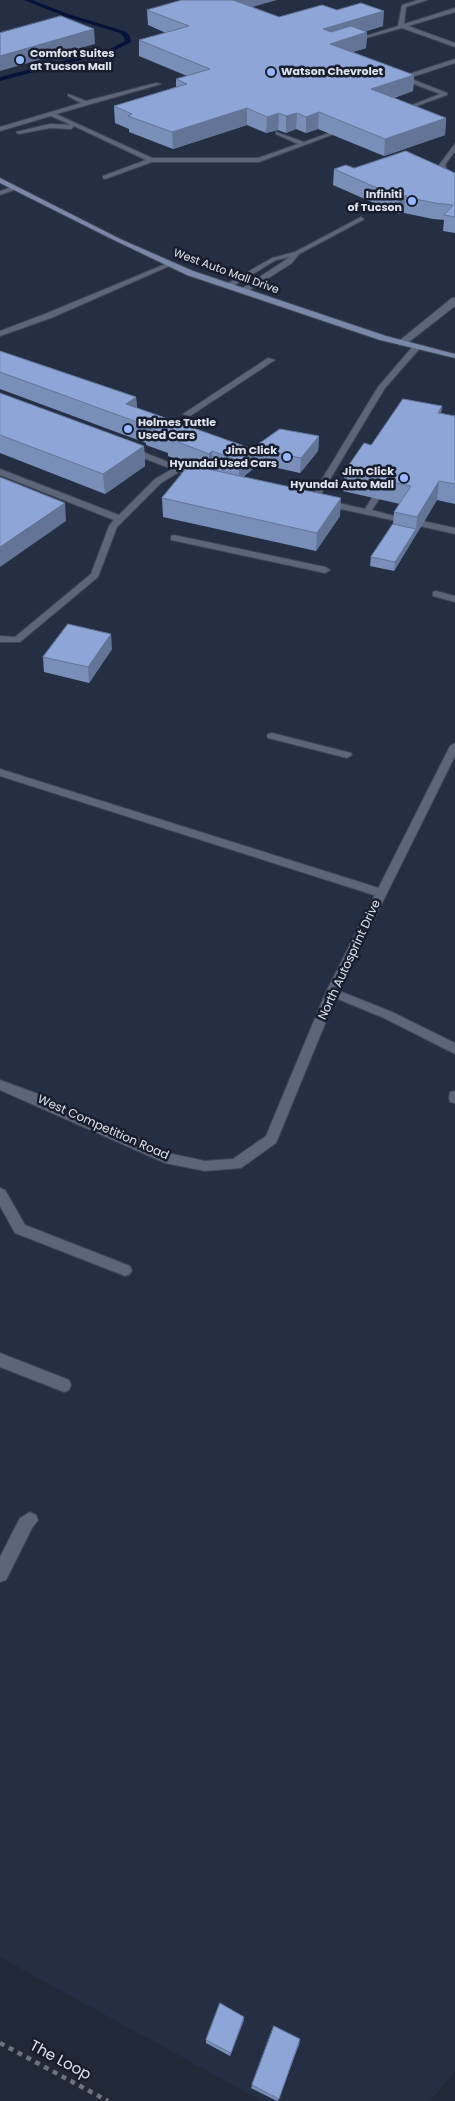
<!DOCTYPE html>
<html>
<head>
<meta charset="utf-8">
<style>
	body { margin:0 }
	canvas { display:block; background:#212837 }
</style>
</head>
<body>
<canvas width="455" height="2101"></canvas>
<script>
const g = document.querySelector('canvas').getContext('2d');
g.lineJoin = 'round';
function fillPath(path, color) { g.fillStyle = color; g.fill(path, 'evenodd'); }
function stroke(path, color, width, dash) { g.strokeStyle = color; g.lineWidth = width; g.lineCap = dash ? 'butt' : 'round'; g.setLineDash(dash || []); g.stroke(path); }
function drawText(font, color, halo, rows, align = 'center') {
  g.font = font + ' Poppins,sans-serif'; g.lineWidth = 5; g.setLineDash([]); g.textBaseline = 'middle'; g.strokeStyle = halo; g.fillStyle = color; for (const [text, x, y, turn = 0] of rows) {
    g.save(); g.translate(x, y); g.rotate((+turn || 0) * Math.PI / 180); g.textAlign = isNaN(turn) ? turn : align; if (halo) g.strokeText(text, 0, 0); g.fillText(text, 0, 0); g.restore();
  }
}
const built = new Path2D(`
	M 0,0 L 455,0 L 455,2071 L 430,2101 L 262,2101 L 0,1957 Z`);
const stream = new Path2D(`
	M 24,0 L 32,0 L 68,14 L 124,31 L 130,36 L 131,42 L 114,51 L 0,81 L 0,77 L 110,49 L 125,41 L 124,37 L 120,33 L 64,16 Z`);
const path = new Path2D(`
	M 0,2043 L 108,2101`);
const lane = new Path2D(`
	M 418,0 L 427,0 L 406,7 L 404,24 L 455,8 L 455,12 L 408,26 L 455,43 L 455,47 L 402,28 L 366,38 L 366,36 L 398,26 L 402,5 Z
	M 455,59 L 455,63 L 409,78 L 447,93 L 447,95 L 397,113 L 397,111 L 440,94 L 396,77 L 396,75 L 403,76 Z
	M 156,83 L 161,84 L 56,114 L 152,158 L 258,158 L 298,144 L 276,134 L 276,132 L 304,142 L 329,133 L 334,134 L 259,162 L 152,162 L 105,179 L 103,178 L 103,176 L 146,160 L 74,126 L 71,129 L 50,128 L 19,134 L 16,132 L 50,124 L 71,125 L 51,116 L 0,131 L 0,127 L 81,103 L 68,96 L 68,94 L 86,101 Z
	M 455,144 L 455,151 L 445,165 L 447,169 L 455,175 L 455,180 L 442,171 L 439,165 Z
	M 15,186 L 18,188 L 17,189 L 0,195 L 0,191 Z
	M 361,217 L 364,219 L 363,220 L 299,254 L 292,263 L 245,293 L 238,291 L 290,257 L 276,260 L 230,288 L 223,286 L 272,258 L 295,252 Z
	M 168,263 L 174,264 L 51,318 L 0,336 L 0,331 L 45,314 Z
	M 452,298 L 455,298 L 455,306 L 405,345 L 399,345 L 399,341 Z
	M 414,345 L 421,347 L 385,388 L 321,494 L 321,499 L 365,509 L 373,496 L 376,495 L 380,498 L 372,510 L 405,519 L 401,522 L 313,503 L 313,494 L 378,387 Z
	M 268,358 L 275,360 L 190,416 L 183,414 Z
	M 125,447 L 131,447 L 205,477 L 201,480 L 179,472 L 161,483 L 117,527 L 98,577 L 20,642 L 0,642 L 0,636 L 15,637 L 91,574 L 109,526 L 114,520 L 0,475 L 0,469 L 119,515 L 155,479 L 172,469 L 125,451 Z
	M 423,521 L 455,528 L 455,534 L 420,526 L 419,524 Z
	M 174,535 L 325,567 L 330,570 L 325,573 L 171,540 L 171,536 Z
	M 436,591 L 455,596 L 455,602 L 433,596 L 433,592 Z
	M 272,733 L 351,753 L 352,755 L 347,758 L 268,738 L 267,736 L 268,734 Z
	M 0,769 L 385,890 L 387,893 L 385,896 L 377,896 L 0,776 Z
	M 332,988 L 392,1012 L 455,1043 L 455,1054 L 384,1018 L 328,995 L 326,992 L 328,989 Z
	M 455,1091 L 455,1103 L 450,1102 L 449,1098 L 450,1092 Z
	M 0,1188 L 5,1190 L 25,1225 L 130,1266 L 132,1270 L 130,1274 L 125,1276 L 120,1274 L 15,1233 L 0,1206 Z
	M 0,1353 L 69,1380 L 71,1385 L 69,1390 L 64,1392 L 0,1367 Z
	M 30,1512 L 36,1515 L 38,1520 L 32,1528 L 6,1580 L 0,1582 L 0,1557 L 20,1518 Z`);
const street = new Path2D(`
	M 455,743 L 455,756 L 338,992 L 276,1143 L 241,1168 L 205,1171 L 165,1163 L 0,1090 L 0,1080 L 41,1095 L 172,1154 L 205,1161 L 233,1159 L 266,1136 L 326,992 L 450,746 Z`);
const secondary = new Path2D(`
	M 0,178 L 120,239 L 193,271 L 386,336 L 455,354 L 455,358 L 380,340 L 187,275 L 116,241 L 0,183 Z`);
const wall = new Path2D(`
	M 252,7 L 279,17 L 383,26 L 366,31 L 367,32 L 366,48 L 353,52 L 414,75 L 413,91 L 394,98 L 446,118 L 445,135 L 384,156 L 318,129 L 306,133 L 296,129 L 286,133 L 278,130 L 266,133 L 247,125 L 173,149 L 129,132 L 129,129 L 115,123 L 114,106 L 176,87 L 176,79 L 187,76 L 139,56 L 139,40 L 166,33 L 148,25 L 147,10 Z
	M 354,168 L 455,173 L 455,233 L 443,231 L 444,220 L 433,219 L 404,213 L 404,212 L 399,214 L 333,185 L 334,169 Z
	M 0,351 L 136,397 L 137,408 L 253,449 L 253,448 L 319,436 L 318,451 L 300,473 L 255,463 L 254,468 L 243,477 L 340,516 L 316,551 L 163,517 L 162,498 L 196,467 L 168,456 L 168,453 L 146,445 L 146,443 L 0,389 Z
	M 0,393 L 144,446 L 145,466 L 105,494 L 0,453 Z
	M 442,406 L 441,413 L 455,416 L 455,504 L 437,500 L 394,571 L 370,566 L 371,557 L 393,524 L 394,512 L 400,504 L 343,491 L 344,472 L 371,445 Z
	M 112,649 L 89,683 L 44,672 L 43,657 Z
	M 244,2020 L 230,2056 L 206,2043 L 206,2040 Z
	M 300,2042 L 278,2101 L 277,2101 L 251,2088 L 252,2085 Z`);
const shadedWall = new Path2D(`
	M 228,0 L 277,0 L 228,14 Z
	M 384,11 L 383,26 L 323,45 L 323,29 Z
	M 94,29 L 95,44 L 0,71 L 0,56 Z
	M 367,32 L 366,48 L 329,59 L 330,44 Z
	M 414,75 L 413,91 L 370,105 L 371,89 Z
	M 247,108 L 247,125 L 173,149 L 172,132 Z
	M 319,112 L 318,129 L 306,133 L 306,117 Z
	M 279,113 L 278,130 L 266,133 L 267,117 Z
	M 297,113 L 296,129 L 286,133 L 286,116 Z
	M 446,118 L 445,135 L 384,156 L 385,139 Z
	M 407,195 L 405,197 L 404,212 L 399,214 L 400,198 Z
	M 136,397 L 137,415 L 126,404 Z
	M 442,406 L 439,426 L 438,413 Z
	M 319,436 L 318,451 L 300,473 L 301,458 Z
	M 144,446 L 145,466 L 105,494 L 103,474 Z
	M 255,450 L 254,468 L 239,479 L 239,461 Z
	M 212,451 L 212,469 L 209,472 L 209,454 Z
	M 439,481 L 437,500 L 394,571 L 395,562 L 416,529 L 417,517 Z
	M 341,498 L 340,516 L 316,551 L 317,533 Z
	M 65,503 L 66,521 L 0,567 L 0,547 Z
	M 111,634 L 112,649 L 89,683 L 88,667 Z
	M 244,2017 L 244,2020 L 230,2056 L 231,2053 Z`);
const building = new Path2D(`
	M 182,0 L 233,0 L 279,17 L 322,5 L 337,10 L 361,3 L 384,11 L 323,29 L 331,32 L 351,26 L 367,32 L 330,44 L 414,75 L 371,89 L 446,118 L 385,139 L 319,112 L 306,117 L 297,113 L 286,116 L 279,113 L 267,117 L 247,108 L 172,132 L 128,116 L 132,114 L 114,106 L 187,84 L 176,79 L 210,69 L 139,40 L 189,26 L 147,10 Z
	M 61,16 L 94,29 L 0,56 L 0,33 Z
	M 406,151 L 455,173 L 454,174 L 455,174 L 455,217 L 444,215 L 453,205 L 435,203 L 405,197 L 407,195 L 400,198 L 334,169 L 346,165 L 354,168 Z
	M 0,351 L 136,397 L 126,404 L 255,450 L 239,461 L 212,451 L 209,454 L 168,438 L 171,436 L 145,427 L 148,426 L 0,372 Z
	M 0,393 L 144,446 L 103,474 L 0,435 Z
	M 403,399 L 442,406 L 438,413 L 455,416 L 455,484 L 439,481 L 417,517 L 394,512 L 411,486 L 344,472 L 364,443 L 371,445 Z
	M 280,429 L 319,436 L 301,458 L 253,448 Z
	M 189,465 L 341,498 L 317,533 L 162,498 Z
	M 0,477 L 65,503 L 0,547 Z
	M 393,524 L 416,529 L 395,562 L 371,557 Z
	M 68,624 L 111,634 L 88,667 L 43,657 Z
	M 220,2003 L 244,2017 L 231,2053 L 206,2040 Z
	M 274,2026 L 300,2039 L 279,2099 L 252,2085 Z`);
const markers = [
	[20,60,5,"#96b6fd"],
	[271,72,5,"#96b6fd"],
	[412,201,5,"#96b6fd"],
	[128,429,5,"#96b6fd"],
	[287,457,5,"#96b6fd"],
	[404,478,5,"#96b6fd"]
];
const farPoinames = [
	["Comfort Suites",30,54],
	["at Tucson Mall",30,67],
	["Watson Chevrolet",281,72],
	["Infiniti",402,195,"right"],
	["of Tucson",402,208,"right"],
	["Holmes Tuttle",138,423],
	["Used Cars",138,436],
	["Jim Click",277,451,"right"],
	["Hyundai Used Cars",277,464,"right"],
	["Jim Click",394,472,"right"],
	["Hyundai Auto Mall",394,485,"right"]
];
const farStreetnames = [
	["West Auto Mall Drive",226,272,20]
];
const streetNames = [
	["North Autosprint Drive",350,960,-65],
	["West Competition Road",103,1128,24]
];
const nearStreetnames = [
	["The Loop",60,2061,28]
];
fillPath(built, '#252f44');
fillPath(stream, '#051239');
stroke(lane, '#3f4654', 2);
stroke(street, '#3f4654', 2);
stroke(secondary, '#3f4654', 2);
stroke(path, '#6c7280', 4.5, [5, 5]);
fillPath(lane, '#5c667a');
fillPath(street, '#5c667a');
fillPath(secondary, '#7988a9');
fillPath(wall, '#798eb9');
fillPath(shadedWall, '#637496');
fillPath(building, '#8da5d7');
stroke(building, '#637496', 1);
for (const [x, y, r, color] of markers) { const dot = new Path2D(); dot.arc(x, y, r, 0, 2 * Math.PI); g.fillStyle = color; g.fill(dot); stroke(dot, '#181e2d', 2); }
drawText('bold 11px', '#dde2ed', '#181e2d', farPoinames, 'left');
drawText('11px', '#dde2ed', '#181e2d', farStreetnames);
drawText('12px', '#dde2ed', '#181e2d', streetNames);
drawText('15px', '#dde2ed', '#181e2d', nearStreetnames);
</script>
</body>
</html>
